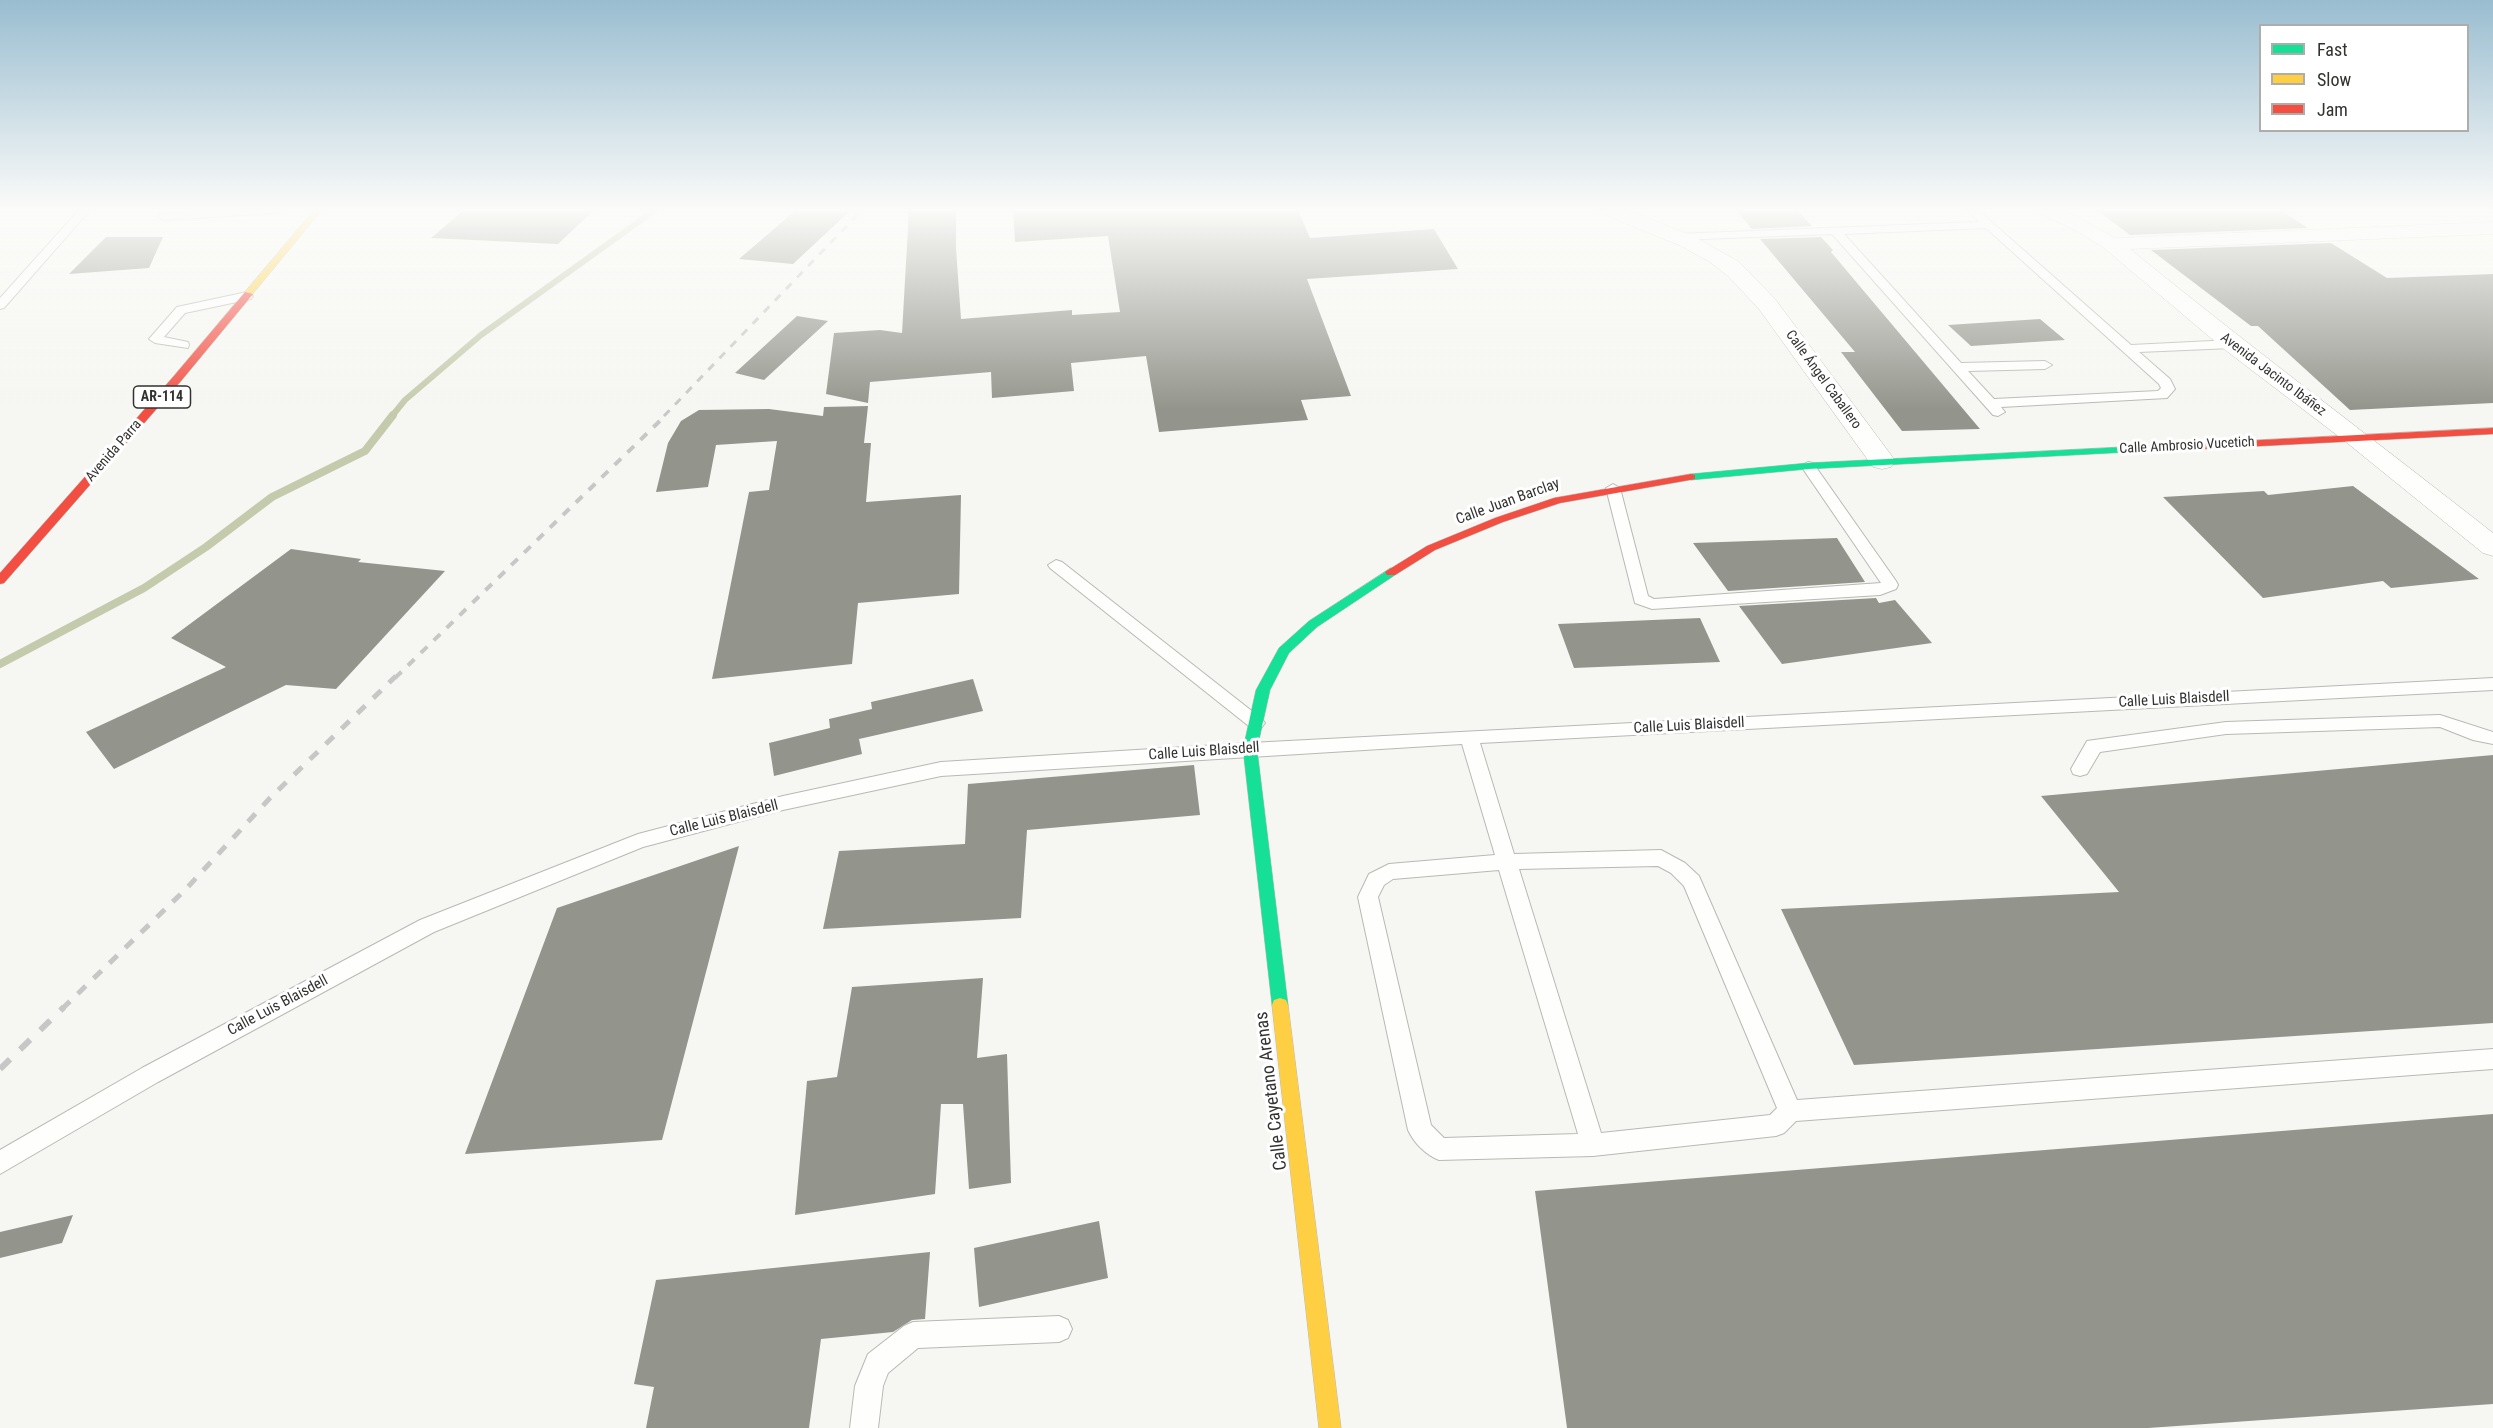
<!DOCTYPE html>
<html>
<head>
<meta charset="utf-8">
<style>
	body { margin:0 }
	#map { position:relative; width:2493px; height:1428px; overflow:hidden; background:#f6f7f2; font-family:"Roboto Condensed",sans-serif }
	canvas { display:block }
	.legend { position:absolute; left:2259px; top:24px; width:210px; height:108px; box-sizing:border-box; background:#fff; border:2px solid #adadac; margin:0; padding:8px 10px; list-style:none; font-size:18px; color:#323330 }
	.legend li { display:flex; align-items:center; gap:12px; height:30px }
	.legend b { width:30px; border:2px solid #adadac }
</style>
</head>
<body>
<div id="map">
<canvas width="2493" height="1428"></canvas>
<ul class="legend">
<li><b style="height:8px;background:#16e098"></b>Fast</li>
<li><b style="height:8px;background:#ffcf43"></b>Slow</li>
<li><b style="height:8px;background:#f24e42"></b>Jam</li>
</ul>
</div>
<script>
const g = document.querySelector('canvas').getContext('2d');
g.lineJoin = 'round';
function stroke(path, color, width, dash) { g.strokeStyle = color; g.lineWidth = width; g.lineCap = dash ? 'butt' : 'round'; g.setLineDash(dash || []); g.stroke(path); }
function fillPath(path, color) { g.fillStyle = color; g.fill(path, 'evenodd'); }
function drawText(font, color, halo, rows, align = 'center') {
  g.font = font + ' "Roboto Condensed",sans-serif'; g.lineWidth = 6; g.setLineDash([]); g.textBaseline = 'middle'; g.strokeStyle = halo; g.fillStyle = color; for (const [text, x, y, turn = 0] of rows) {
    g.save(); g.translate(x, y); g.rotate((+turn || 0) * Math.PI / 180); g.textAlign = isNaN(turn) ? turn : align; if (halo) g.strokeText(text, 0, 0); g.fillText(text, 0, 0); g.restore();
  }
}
const streamFar1 = new Path2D(`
	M 392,416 L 405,400 L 481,335 L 655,210`);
const stream = new Path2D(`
	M 0,664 L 144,588 L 206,547 L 272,497 L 365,451 L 393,415`);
const building = new Path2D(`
	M 464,210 L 594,210 L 558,244 L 431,238 Z
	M 796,210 L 851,210 L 793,264 L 739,259 Z
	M 909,210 L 956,210 L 956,248 L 961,319 L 1072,310 L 1072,315 L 1120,312 L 1108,236 L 1015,242 L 1013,210 L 1298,210 L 1310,238 L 1434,229 L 1458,269 L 1307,279 L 1351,396 L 1301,400 L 1308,420 L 1159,432 L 1146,356 L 1071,363 L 1074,391 L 992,398 L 991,372 L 870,382 L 868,403 L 826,394 L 834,333 L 880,330 L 902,333 Z
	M 1736,210 L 1797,210 L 1812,226 L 1752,229 Z
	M 2097,210 L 2280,210 L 2308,228 L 2130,235 Z
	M 106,237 L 163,237 L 149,268 L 69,274 Z
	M 1821,237 L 1833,250 L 1831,252 L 1980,429 L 1902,431 L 1841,352 L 1855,352 L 1760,239 Z
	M 2331,243 L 2387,278 L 2493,274 L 2493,403 L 2350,410 L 2258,326 L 2251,326 L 2151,250 Z
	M 797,316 L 828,321 L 764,380 L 735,373 Z
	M 2040,319 L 2065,340 L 1971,346 L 1948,325 Z
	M 868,406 L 864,443 L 871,443 L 866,502 L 961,495 L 959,594 L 858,603 L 852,664 L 712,679 L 749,492 L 769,490 L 777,441 L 716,445 L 708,487 L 656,492 L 668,443 L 681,421 L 699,410 L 769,409 L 823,416 L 824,407 Z
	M 2353,486 L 2479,579 L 2391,588 L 2383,581 L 2263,598 L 2163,497 L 2264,491 L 2268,495 Z
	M 1837,538 L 1865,582 L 1728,591 L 1693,543 Z
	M 291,549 L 361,559 L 358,562 L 445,571 L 336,689 L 286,685 L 114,769 L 86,732 L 226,667 L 171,638 Z
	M 1876,598 L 1879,603 L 1895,600 L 1932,643 L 1782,664 L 1739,606 Z
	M 1700,618 L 1720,662 L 1574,668 L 1558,624 Z
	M 973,679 L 983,711 L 859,739 L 862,754 L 774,776 L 769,743 L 830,728 L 829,719 L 872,709 L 871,702 Z
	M 2493,755 L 2493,1023 L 1854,1065 L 1781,909 L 2119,892 L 2041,796 Z
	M 1194,765 L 1200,815 L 1027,830 L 1021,918 L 823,929 L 839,851 L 965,844 L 968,784 Z
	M 739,846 L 662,1140 L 465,1154 L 557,908 Z
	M 983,978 L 977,1058 L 1007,1054 L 1011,1183 L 969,1189 L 963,1104 L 941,1104 L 935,1194 L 795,1215 L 807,1081 L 837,1077 L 852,987 Z
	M 2493,1114 L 2493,1404 L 2148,1428 L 1567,1428 L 1535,1191 Z
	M 73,1215 L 62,1243 L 0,1258 L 0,1232 Z
	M 1099,1221 L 1108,1278 L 979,1307 L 974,1248 Z
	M 930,1252 L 925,1319 L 912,1320 L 893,1332 L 821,1339 L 809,1428 L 646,1428 L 654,1387 L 634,1384 L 656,1280 Z`);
const lane = new Path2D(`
	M 79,210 L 90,210 L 4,308 L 0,309 L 0,298 Z
	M 226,210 L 283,210 L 278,213 L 163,220 L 158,217 L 163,214 Z
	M 1967,210 L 1978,210 L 2131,345 L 2232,340 L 2238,344 L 2232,348 L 2139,352 L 2170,379 L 2175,389 L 2167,398 L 2001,407 L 2005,412 L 1998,416 L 1993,415 L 1832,234 L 1676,240 L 1670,237 L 1676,234 L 1979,222 ZM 1986,228 L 2159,384 L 2161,388 L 2158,391 L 1994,399 L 1968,371 L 2045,369 L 2052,365 L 2045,361 L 1961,363 L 1844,234 Z
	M 247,292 L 253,296 L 251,299 L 185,313 L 164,337 L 188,342 L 189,345 L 188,348 L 155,343 L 149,339 L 177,307 Z
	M 1808,462 L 1813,463 L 1896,581 L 1898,585 L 1896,589 L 1880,595 L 1652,609 L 1635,603 L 1606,488 L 1613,484 L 1620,488 L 1648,596 L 1654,599 L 1881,583 L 1801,466 Z
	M 1056,560 L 1062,562 L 1262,719 L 1265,723 L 1262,727 L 1256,729 L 1250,727 L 1050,568 L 1048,565 Z
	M 2493,678 L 2493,690 L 1480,743 L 1514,854 L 1661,850 L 1685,863 L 1699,876 L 1797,1100 L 2493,1049 L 2493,1069 L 1796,1121 L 1784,1133 L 1776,1136 L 1593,1156 L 1439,1160 C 1426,1155 1414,1143 1408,1130 L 1358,897 L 1369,874 L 1389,864 L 1495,855 L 1462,744 L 941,776 L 783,810 L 643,847 L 434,932 L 158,1082 L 0,1174 L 0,1150 L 142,1068 L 420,920 L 638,834 L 783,796 L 941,762 L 1250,743 ZM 1658,866 L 1671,873 L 1684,886 L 1777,1108 L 1770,1115 L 1601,1133 L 1519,869 ZM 1499,870 L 1578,1134 L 1444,1138 L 1431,1125 L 1378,897 L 1384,885 L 1393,879 Z
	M 2440,715 L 2493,732 L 2493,744 L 2473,740 L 2440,727 L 2226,734 L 2100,752 L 2087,774 L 2080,776 L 2073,774 L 2071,769 L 2087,741 L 2094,740 L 2226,722 Z
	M 1059,1316 L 1068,1320 L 1072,1329 L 1068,1338 L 1059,1342 L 918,1348 L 888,1373 L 883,1386 L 878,1428 L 850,1428 L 855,1386 L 868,1354 L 904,1326 L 913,1322 Z`);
const street = new Path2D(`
	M 1600,210 L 1628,210 L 1648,218 L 1695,237 L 1739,262 L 1775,299 L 1891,455 L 1895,461 L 1891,467 L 1882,469 L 1873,467 L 1759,309 L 1728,276 L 1710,262 L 1681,246 L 1603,214 Z
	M 2038,210 L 2064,210 L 2115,238 L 2493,222 L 2493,234 L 2130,249 C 2249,346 2372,438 2493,533 L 2493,556 L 2483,553 L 2346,442 L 2224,349 L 2104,248 L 2077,231 L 2041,214 Z`);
const fast = new Path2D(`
	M 2145,446 L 2150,449 L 2149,451 L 1808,469 L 1691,480 L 1686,477 L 1691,474 L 1808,463 Z
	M 1391,568 L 1397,572 L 1395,575 L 1317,627 L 1289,653 L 1270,690 L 1257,749 L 1288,1005 L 1286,1010 L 1280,1012 L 1274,1010 L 1272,1005 L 1243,749 L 1256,690 L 1279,648 L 1309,621 Z`);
const slow = new Path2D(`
	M 314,210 L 322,210 L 251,296 L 245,296 L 245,292 Z
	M 1280,998 L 1286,1000 L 1288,1005 L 1341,1428 L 1319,1428 L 1272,1005 L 1274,1000 Z`);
const jam = new Path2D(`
	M 245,292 L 253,294 L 181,381 L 4,583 L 0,584 L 0,573 L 173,377 Z
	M 2493,428 L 2493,434 L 2145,452 L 2140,449 L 2145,446 Z
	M 1691,474 L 1695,475 L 1695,479 L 1560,503 L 1503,522 L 1435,550 L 1395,575 L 1387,575 L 1385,572 L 1427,546 L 1495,518 L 1554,498 Z`);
const railFar3 = new Path2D(`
	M 664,416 L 862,210`);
const railFar2 = new Path2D(`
	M 395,678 L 666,415`);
const railFar1 = new Path2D(`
	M 62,1009 L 185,890 L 270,798 L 396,676`);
const rail = new Path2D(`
	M 0,1069 L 64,1007`);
const farStreetnames = [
	["Avenida Jacinto Ibáñez",2273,375,37],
	["Calle Ángel Caballero",1823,380,54],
	["Calle Ambrosio Vucetich",2187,446,-3],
	["Avenida Parra",114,451,-49]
];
const shields = [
	[162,397,57]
];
const shieldNames = [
	["AR-114",162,397]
];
const streetNames = [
	["Calle Juan Barclay",1508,502,-20],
	["Calle Luis Blaisdell",2174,700,-3],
	["Calle Luis Blaisdell",1689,726,-3],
	["Calle Luis Blaisdell",1204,752,-4],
	["Calle Luis Blaisdell",724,819,-14],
	["Calle Luis Blaisdell",278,1006,-28]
];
const nearStreetnames = [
	["Calle Cayetano Arenas",1272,1091,-97]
];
stroke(streamFar1, '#c4cbad', 6);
stroke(stream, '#c4cbad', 8);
fillPath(building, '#93958c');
stroke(lane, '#b8b9b5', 2);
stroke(street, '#b8b9b5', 1);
stroke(fast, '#b8b9b5', 1);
stroke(slow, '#b8b9b5', 1);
stroke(jam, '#b8b9b5', 1);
fillPath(lane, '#fefefd');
fillPath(street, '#fefefd');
fillPath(fast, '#16e098');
fillPath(slow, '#ffcf43');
fillPath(jam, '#f24e42');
stroke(railFar3, '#c6c7c6', 3, [8, 8]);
stroke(railFar2, '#c6c7c6', 4, [9, 9]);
stroke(railFar1, '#c6c7c6', 5, [11, 11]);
stroke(rail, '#c6c7c6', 6, [14, 14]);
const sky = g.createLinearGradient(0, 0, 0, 410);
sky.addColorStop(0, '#99bdd0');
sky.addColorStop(0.51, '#fbfbf9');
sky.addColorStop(1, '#fbfbf900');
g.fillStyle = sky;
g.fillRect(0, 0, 2493, 410);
drawText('14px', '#323330', '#fff', farStreetnames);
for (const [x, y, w] of shields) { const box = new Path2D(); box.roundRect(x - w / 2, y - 11, w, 22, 4.5); g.fillStyle = '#fff'; g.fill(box); stroke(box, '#323330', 1.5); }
drawText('bold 14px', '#323330', null, shieldNames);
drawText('15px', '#323330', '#fff', streetNames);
drawText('18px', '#323330', '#fff', nearStreetnames);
</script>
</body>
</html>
